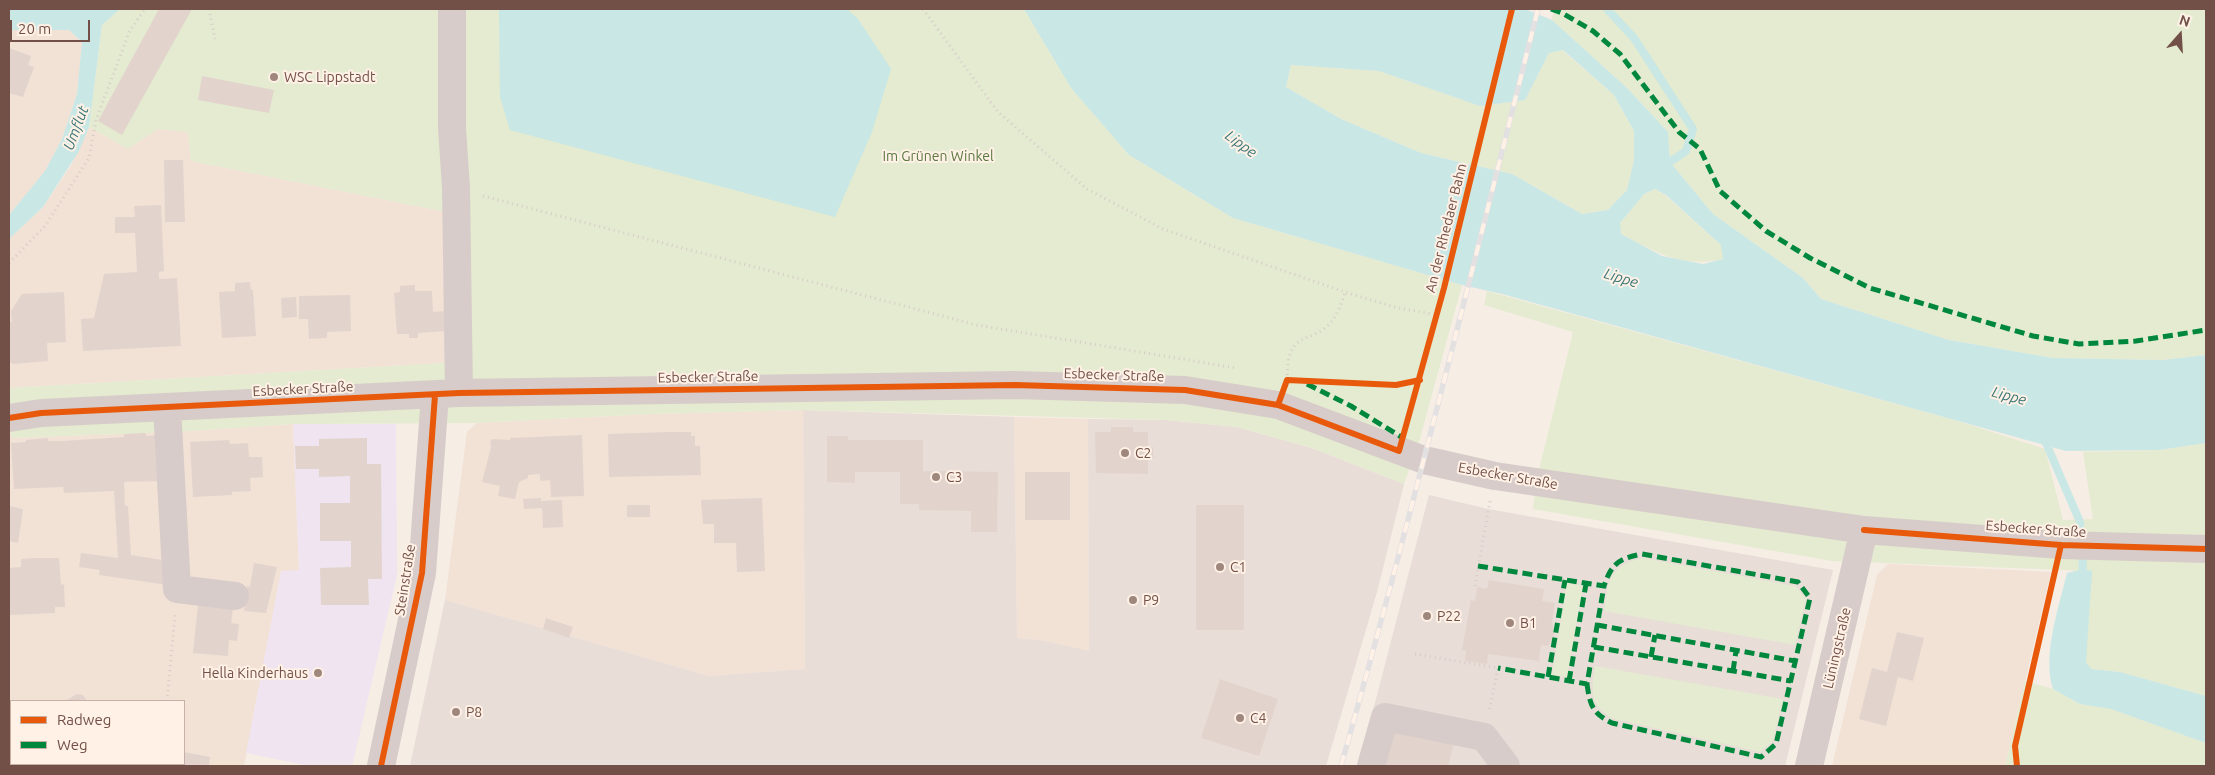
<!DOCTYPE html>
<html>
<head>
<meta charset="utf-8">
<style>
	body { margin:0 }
	#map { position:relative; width:2215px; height:775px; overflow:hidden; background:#f6ede5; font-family:Ubuntu,sans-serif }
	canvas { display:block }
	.frame { position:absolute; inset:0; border:10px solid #725047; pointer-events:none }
	.legend { position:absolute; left:10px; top:700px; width:175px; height:65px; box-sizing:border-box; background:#fff1e6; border:1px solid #c7b1a6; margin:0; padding:6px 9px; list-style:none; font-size:15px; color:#725047 }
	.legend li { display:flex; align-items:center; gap:10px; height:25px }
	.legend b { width:25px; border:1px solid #c7b1a6 }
	.north { position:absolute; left:2155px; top:10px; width:50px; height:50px; -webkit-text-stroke:4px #fff1e6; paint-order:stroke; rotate:19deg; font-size:14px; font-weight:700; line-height:20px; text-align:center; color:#725047 }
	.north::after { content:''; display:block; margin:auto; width:18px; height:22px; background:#725047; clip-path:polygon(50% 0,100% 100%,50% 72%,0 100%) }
	.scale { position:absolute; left:10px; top:20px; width:80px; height:22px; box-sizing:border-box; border:2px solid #725047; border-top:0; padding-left:6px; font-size:15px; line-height:18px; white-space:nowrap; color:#725047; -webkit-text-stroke:4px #fff1e6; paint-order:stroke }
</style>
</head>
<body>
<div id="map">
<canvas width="2215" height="775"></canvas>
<div class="frame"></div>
<ul class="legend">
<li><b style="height:6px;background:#e8590c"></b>Radweg</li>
<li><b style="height:6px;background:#00873e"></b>Weg</li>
</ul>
<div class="north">N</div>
<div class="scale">20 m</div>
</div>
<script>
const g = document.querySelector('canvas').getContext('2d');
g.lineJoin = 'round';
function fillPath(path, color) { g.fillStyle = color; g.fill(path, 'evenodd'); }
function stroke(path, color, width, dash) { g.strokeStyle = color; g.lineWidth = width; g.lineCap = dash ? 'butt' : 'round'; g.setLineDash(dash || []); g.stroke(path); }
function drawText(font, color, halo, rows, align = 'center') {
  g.font = font + ' Ubuntu,sans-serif'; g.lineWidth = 4; g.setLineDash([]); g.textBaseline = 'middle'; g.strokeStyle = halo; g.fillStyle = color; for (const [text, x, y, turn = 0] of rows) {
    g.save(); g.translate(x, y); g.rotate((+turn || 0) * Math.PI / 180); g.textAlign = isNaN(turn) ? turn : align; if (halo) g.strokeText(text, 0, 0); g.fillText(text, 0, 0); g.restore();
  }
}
const residential = new Path2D(`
	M 9,30 L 69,30 L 82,42 L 77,94 L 62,139 L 45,171 L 9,215 Z
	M 89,127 L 128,149 L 158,129 L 188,132 L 191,161 L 456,214 L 459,362 L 9,388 L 9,239 L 43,207 L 70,167 Z
	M 9,389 L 11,438 L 175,432 L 293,424 L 299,570 L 281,572 L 244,766 L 9,766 ZM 11,701 L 184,701 L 184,764 L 11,764 Z
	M 803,410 L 805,669 L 709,676 L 445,600 L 467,432 L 477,423 L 651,414 Z
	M 1014,417 L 1088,419 L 1089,652 L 1040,640 L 1017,638 Z
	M 1888,564 L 2051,572 L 2005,766 L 1832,766 L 1877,575 Z`);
const industrial = new Path2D(`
	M 803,410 L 1014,417 L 1017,638 L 1040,640 L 1089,651 L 1088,419 L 1167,420 L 1237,427 L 1312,448 L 1404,484 L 1377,592 L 1326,766 L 410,766 L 445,600 L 709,676 L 805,669 Z
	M 1429,495 L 1488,509 L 1833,570 L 1785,766 L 1357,766 L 1376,699 Z`);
const education = new Path2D(`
	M 293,424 L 396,424 L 397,575 L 352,766 L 310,766 L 246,753 L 281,571 L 299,570 Z`);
const green = new Path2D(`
	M 120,9 L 1024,9 L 1071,88 L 1129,155 L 1233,218 L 1462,285 L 1419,442 L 1404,484 L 1312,448 L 1237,427 L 1167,420 L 803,410 L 651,414 L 477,423 L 293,424 L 175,432 L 11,438 L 9,388 L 459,362 L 456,214 L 191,161 L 188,132 L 158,129 L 128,149 L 89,127 L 102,25 Z
	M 1554,9 L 2206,9 L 2206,355 L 2163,360 L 2053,358 L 1949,340 L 1821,299 L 1803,278 L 1713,214 L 1670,162 L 1668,132 L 1627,88 L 1552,20 Z
	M 1562,50 L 1614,95 L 1634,131 L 1634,160 L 1627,190 L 1608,210 L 1582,214 L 1512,174 L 1421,153 L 1341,119 L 1286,87 L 1291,65 L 1379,71 L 1480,106 L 1525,100 L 1549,53 Z
	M 1655,189 L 1665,195 L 1721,245 L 1724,259 C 1682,268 1657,253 1621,234 L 1620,223 L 1644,194 Z
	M 1487,291 L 1958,421 L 2045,449 L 2063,520 L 2093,519 L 2083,452 L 2159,450 L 2206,443 L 2206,696 L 2120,672 L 2091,669 L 2085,662 L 2085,647 L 2091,571 L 1832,561 L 1533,509 L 1538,474 L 1573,332 L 1484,305 Z
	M 1643,558 L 1795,586 L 1806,599 L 1795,645 L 1604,611 C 1609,579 1608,566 1643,558 Z
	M 1567,583 L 1583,586 L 1567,677 L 1552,675 Z
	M 1595,666 L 1783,699 L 1773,741 L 1760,752 L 1614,719 C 1589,706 1591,691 1595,666 Z
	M 2025,681 L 2053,689 L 2080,704 L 2111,709 L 2206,743 L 2206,766 L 2005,766 Z`);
const water = new Path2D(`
	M 9,9 L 120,9 L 102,25 L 89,127 L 79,151 L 43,207 L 9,239 L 9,215 L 45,171 L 62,139 L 77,94 L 82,42 L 69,30 L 9,30 Z
	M 499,9 L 847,9 L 858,19 L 891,69 L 872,132 L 835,217 L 510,130 L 500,97 Z
	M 1024,9 L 1525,9 L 1552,20 L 1627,88 L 1668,132 L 1670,162 L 1713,214 L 1803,278 L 1821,299 L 1949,340 L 2053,358 L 2163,360 L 2206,355 L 2206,443 L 2159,450 L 2066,451 L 1502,294 L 1462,285 L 1233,218 L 1129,155 L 1071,88 ZM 1563,50 L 1614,95 L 1634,131 L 1634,160 L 1627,190 L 1608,210 L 1582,214 L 1512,174 L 1421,153 L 1341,119 L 1286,87 L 1291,65 L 1379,71 L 1480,106 L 1525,100 L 1549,53 ZM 1655,189 L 1666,195 L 1721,245 L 1723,259 L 1703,264 L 1662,256 L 1621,234 L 1620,223 L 1644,194 Z
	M 2083,569 L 2092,571 L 2086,662 L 2091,669 L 2120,672 L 2206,696 L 2206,743 L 2111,709 L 2080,704 L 2053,689 C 2042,655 2059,607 2067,573 Z`);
const stream = new Path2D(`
	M 1607,9 L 1634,38 L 1693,129 L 1686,151 L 1670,162
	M 2043,436 L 2080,522 L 2083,569`);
const building = new Path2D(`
	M 159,9 L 192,9 L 122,135 L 98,121 Z
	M 9,48 L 31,56 L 28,65 L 34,67 L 23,97 L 9,93 Z
	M 202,76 L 274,90 L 269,113 L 198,100 Z
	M 164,160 L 183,160 L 185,222 L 165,222 Z
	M 161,205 L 164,271 L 159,272 L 159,279 L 177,278 L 181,346 L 83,351 L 81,319 L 94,318 L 104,274 L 137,272 L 135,233 L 115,233 L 115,217 L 135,217 L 134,206 Z
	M 250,282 L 251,290 L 253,290 L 256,336 L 222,338 L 219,292 L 235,291 L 235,283 Z
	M 415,285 L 415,291 L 432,291 L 433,312 L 445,311 L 446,331 L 418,333 L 418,338 L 409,338 L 409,334 L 397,334 L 394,293 L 400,292 L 400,286 Z
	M 64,292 L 66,342 L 47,343 L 48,361 L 13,364 L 9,361 L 9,322 L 12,322 L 11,311 L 22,294 Z
	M 350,295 L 351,331 L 327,332 L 327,338 L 309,339 L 308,319 L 299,319 L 299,296 Z
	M 296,297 L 297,317 L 282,318 L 281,298 Z
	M 1111,427 L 1133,427 L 1133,432 L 1148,432 L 1148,447 L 1153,447 L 1154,458 L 1148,458 L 1148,474 L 1096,473 L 1095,432 L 1111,432 Z
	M 668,432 L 691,432 L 691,436 L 695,436 L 695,446 L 700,446 L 701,475 L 609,477 L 608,434 Z
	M 146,433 L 146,436 L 161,435 L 163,481 L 124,482 L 125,506 L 128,506 L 131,555 L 168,561 L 168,585 L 99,575 L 100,570 L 79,567 L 81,553 L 118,558 L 114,491 L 64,493 L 63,487 L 14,489 L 11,443 L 26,442 L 26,440 L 48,438 L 48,441 L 63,441 L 110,438 L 124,437 L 124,434 Z
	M 582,435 L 584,496 L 551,497 L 550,480 L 540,481 L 540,474 L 528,475 L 528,478 L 519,482 L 515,499 L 498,496 L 500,486 L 482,482 L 491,447 L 490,442 L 492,439 L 510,440 L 510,438 Z
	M 827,436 L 848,436 L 848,440 L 923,440 L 923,471 L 998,472 L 997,532 L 971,532 L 971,511 L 919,510 L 919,504 L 900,504 L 900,472 L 855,472 L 855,483 L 827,482 Z
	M 367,438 L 367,464 L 381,464 L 382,579 L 368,579 L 369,605 L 321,605 L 320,568 L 351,567 L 351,541 L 320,541 L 320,503 L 350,503 L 350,476 L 319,477 L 319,469 L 296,469 L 295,446 L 319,446 L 319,439 Z
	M 229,440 L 230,444 L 248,443 L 249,457 L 262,457 L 263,477 L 250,478 L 251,491 L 232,492 L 232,495 L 193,497 L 190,442 Z
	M 1025,472 L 1070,472 L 1070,520 L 1025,520 Z
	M 541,498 L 541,501 L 562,500 L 563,527 L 543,528 L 542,508 L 524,509 L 523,499 Z
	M 762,498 L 765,571 L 737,572 L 736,543 L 714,543 L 714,524 L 703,524 L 701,500 Z
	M 627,505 L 650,505 L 650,517 L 627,517 Z
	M 1196,505 L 1244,505 L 1244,630 L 1196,630 Z
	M 9,506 L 23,509 L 18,543 L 9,541 Z
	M 34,558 L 59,558 L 61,585 L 64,584 L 65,607 L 55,607 L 55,613 L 9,615 L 9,568 L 21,567 L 21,559 Z
	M 254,563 L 277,567 L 266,613 L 244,611 L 247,586 L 250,587 Z
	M 1489,580 L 1544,589 L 1542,601 L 1555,603 L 1552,621 L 1554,634 L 1548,646 L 1541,645 L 1539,661 L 1488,654 L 1487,664 L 1465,661 L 1466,651 L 1462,650 L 1471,600 L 1475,601 L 1477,587 L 1487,589 Z
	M 198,605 L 233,608 L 231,623 L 239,624 L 237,641 L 229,640 L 228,656 L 193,653 Z
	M 546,618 L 573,627 L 569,638 L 543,629 Z
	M 1897,632 L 1924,638 L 1913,681 L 1898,677 L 1886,726 L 1859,719 L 1872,668 L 1887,672 Z
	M 1220,679 L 1278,699 L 1259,756 L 1201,738 Z
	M 77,694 L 83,695 L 87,701 L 65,701 Z
	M 1388,720 L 1454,743 L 1448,766 L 1377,766 Z
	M 184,752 L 210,757 L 209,766 L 173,766 L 173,764 L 184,764 Z`);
const path = new Path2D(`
	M 209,9 L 215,39
	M 923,9 L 998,112 L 1087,189 L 1163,229 L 1345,292 L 1398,308 L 1437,315
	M 483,196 L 977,325 L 1236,368
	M 9,263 L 45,226 L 89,158 L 96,120 L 130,30 L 145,9
	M 1286,380 C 1289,368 1286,355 1296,344 C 1303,337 1313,336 1321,331 C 1334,323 1341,307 1345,292
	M 1475,586 L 1490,501
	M 1415,654 L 1498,668 L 1489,712
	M 167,701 L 175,615
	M 158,766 L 158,764`);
const minor = new Path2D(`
	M 452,9 L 452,128 L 456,188 L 459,393
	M 167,407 L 177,589 L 235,596
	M 9,418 L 41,413 L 459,393 L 1015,385 L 1185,390 L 1278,405 L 1424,460 L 1495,476 L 1864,530 L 2061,545 L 2206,549
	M 9,720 L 11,724
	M 35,764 L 37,766
	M 381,766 L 422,573 L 435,395
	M 1371,766 L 1385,717 L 1484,737 L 1506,766
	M 1809,766 L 1864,530`);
const rail = new Path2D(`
	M 1341,766 C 1412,515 1474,262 1538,9`);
const quiet = new Path2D(`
	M 1551,9 L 1562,13 L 1593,31 L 1620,54 L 1679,132 L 1700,149 L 1720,191 L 1766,231 L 1810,258 L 1870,288 L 2033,336 L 2079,344 L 2136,341 L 2206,330
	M 1307,384 L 1351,406 L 1403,438
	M 1478,566 L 1604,586 L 1587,684 L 1498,668
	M 1597,625 L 1795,661
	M 1594,647 L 1791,681
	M 1651,657 L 1655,635
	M 1733,671 L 1736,651
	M 1548,677 L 1565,580
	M 1569,681 L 1586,584
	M 1587,684 C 1590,705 1592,713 1612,723 L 1761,757 L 1776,744 L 1810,598 L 1798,582 L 1642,554 C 1618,559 1612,563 1604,586`);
const cycleway = new Path2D(`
	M 1278,405 L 1287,380 L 1396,385 L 1420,380
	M 9,418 L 41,413 L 459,393 L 1015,385 L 1185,390 L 1278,405 L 1399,451 L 1444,288 L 1512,9
	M 1864,530 L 2061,545 L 2206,549
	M 381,766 L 422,573 L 435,395
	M 2017,766 L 2015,746 L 2061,545`);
const markers = [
	[274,77,5,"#a0877e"],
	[1125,453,5,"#a0877e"],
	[936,477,5,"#a0877e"],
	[1220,567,5,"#a0877e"],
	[1133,600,5,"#a0877e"],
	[1427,616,5,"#a0877e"],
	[1510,623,5,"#a0877e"],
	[318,673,5,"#a0877e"],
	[456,712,5,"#a0877e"],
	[1240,718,5,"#a0877e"]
];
const poiNames = [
	["WSC Lippstadt",284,77],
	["C2",1135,453],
	["C3",946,477],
	["C1",1230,567],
	["P9",1143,600],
	["P22",1437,616],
	["B1",1520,623],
	["Hella Kinderhaus",308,673,"right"],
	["P8",466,712],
	["C4",1250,718]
];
const parkNames = [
	["Im Grünen Winkel",938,156]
];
const streetNames = [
	["An der Rhedaer Bahn",1446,228,-76],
	["Esbecker Straße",1114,375,2],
	["Esbecker Straße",708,377,-1],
	["Esbecker Straße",303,389,-3],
	["Esbecker Straße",1508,476,10],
	["Esbecker Straße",2036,529,4],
	["Steinstraße",405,580,-81],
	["Lüningstraße",1837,648,-77]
];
const waterNames = [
	["Umflut",76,128,-69],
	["Lippe",1241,144,36],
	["Lippe",1621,278,17],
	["Lippe",2009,396,15]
];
fillPath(residential, '#f2e1d5');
fillPath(industrial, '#e8ddd7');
fillPath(education, '#efe4ef');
fillPath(green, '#e4ebd0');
fillPath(water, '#c8e7e5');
stroke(stream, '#c8e7e5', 8);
fillPath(building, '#e2d4cd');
stroke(path, '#d7ccc9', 3, [1, 4]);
stroke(minor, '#d7ccc9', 28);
stroke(rail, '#e3e0e2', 5.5);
stroke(rail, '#fff1e6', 4, [11]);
stroke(quiet, '#00873e', 5, [10, 5]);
stroke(cycleway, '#e8590c', 6);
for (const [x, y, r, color] of markers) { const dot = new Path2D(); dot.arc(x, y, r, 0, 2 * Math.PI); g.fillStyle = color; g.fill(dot); stroke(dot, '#fff1e6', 2); }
drawText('14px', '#725047', '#fff1e6', poiNames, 'left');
drawText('14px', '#59783f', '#fff1e6', parkNames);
drawText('14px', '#725047', '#fff1e6', streetNames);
drawText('italic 15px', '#3b7878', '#fff1e6', waterNames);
</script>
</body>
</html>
